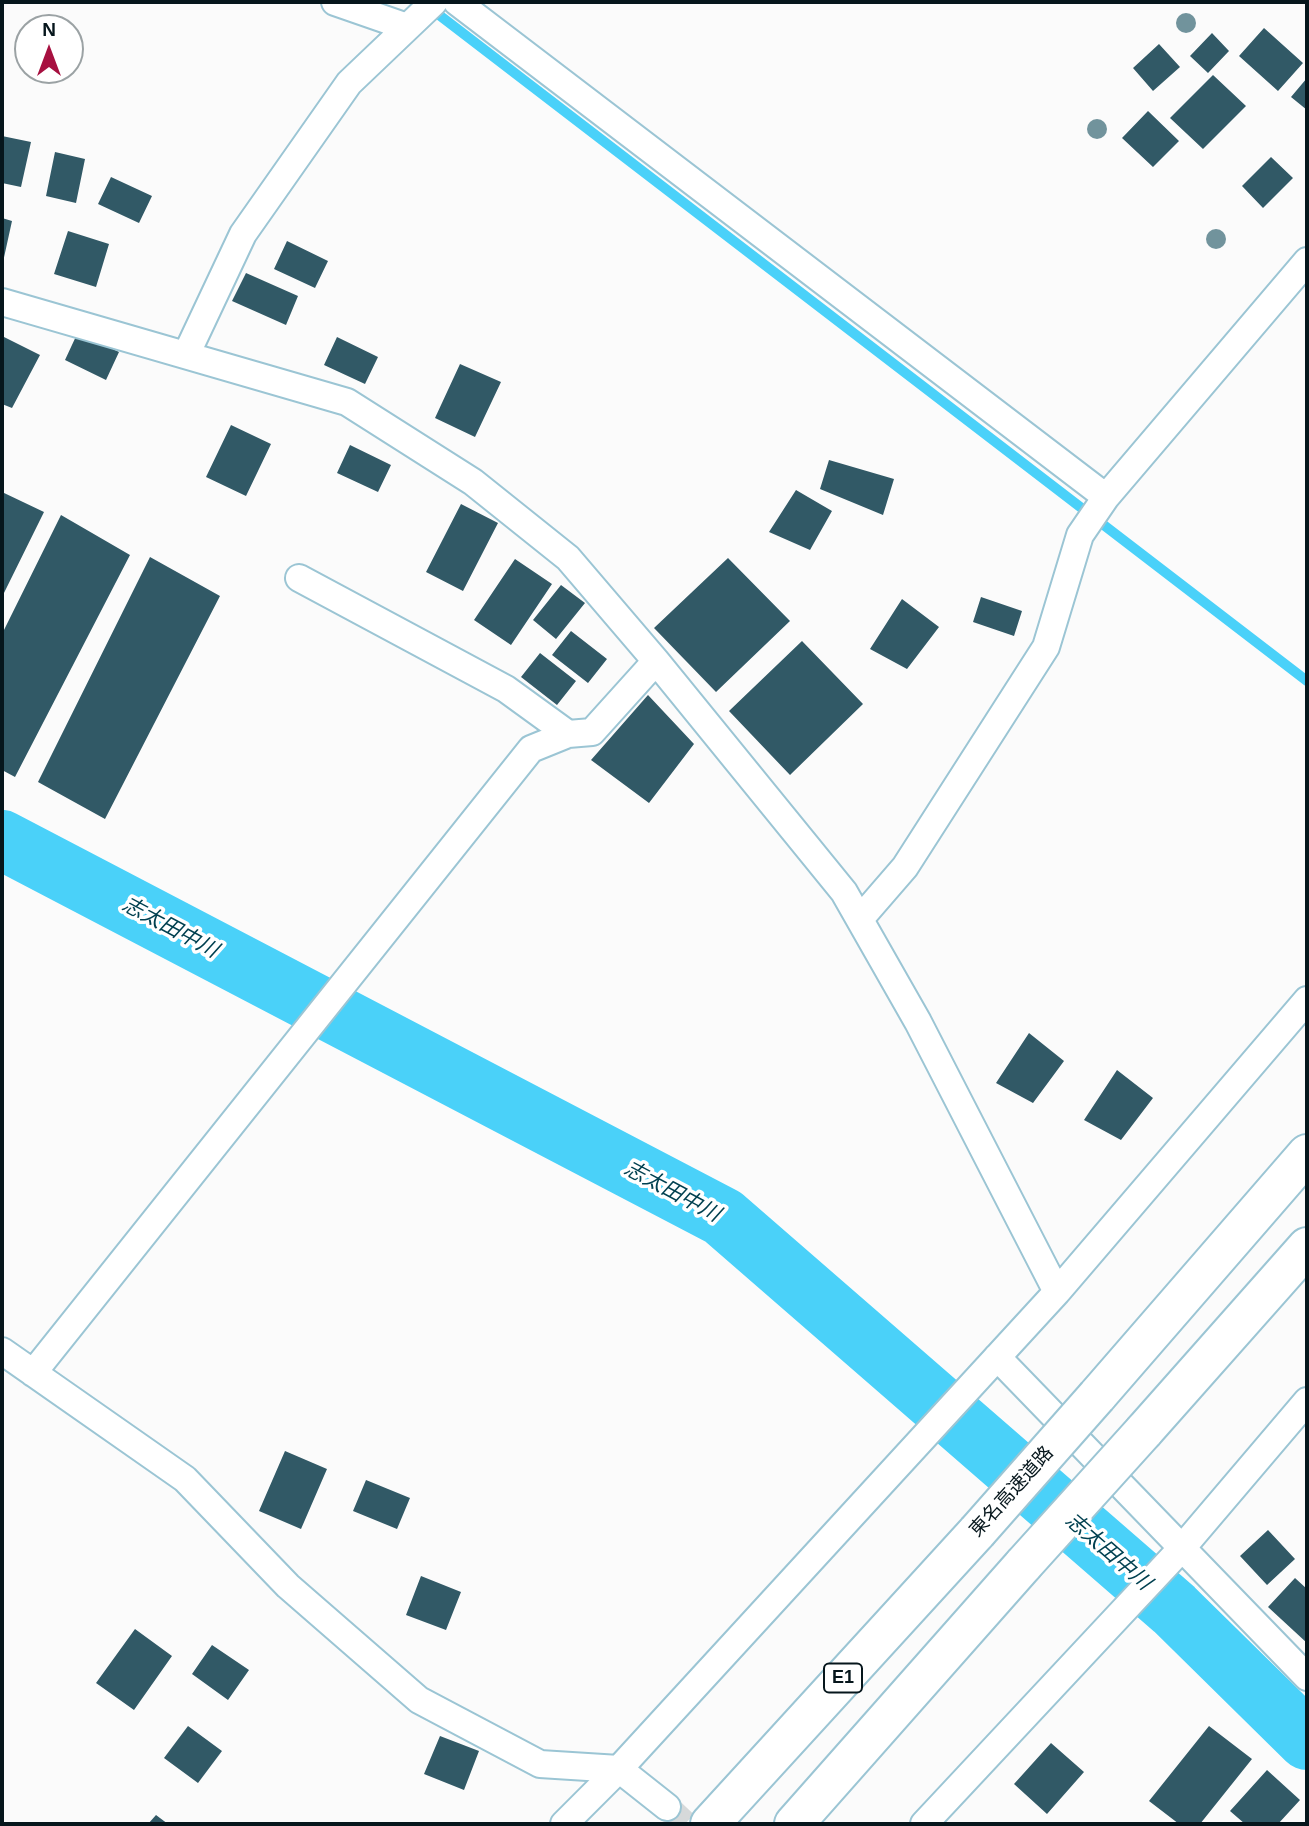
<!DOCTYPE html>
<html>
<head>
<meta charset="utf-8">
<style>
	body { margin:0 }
	#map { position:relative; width:1309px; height:1826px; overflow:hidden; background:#fbfbfb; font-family:Arial,sans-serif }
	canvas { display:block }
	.frame { position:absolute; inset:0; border:4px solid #06161c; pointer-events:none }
	.north { position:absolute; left:14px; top:14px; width:70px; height:70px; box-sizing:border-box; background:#fff; border:2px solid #9ba2a4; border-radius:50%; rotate:0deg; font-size:19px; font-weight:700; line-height:28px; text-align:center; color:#06161c }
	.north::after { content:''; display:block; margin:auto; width:24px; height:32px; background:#a71040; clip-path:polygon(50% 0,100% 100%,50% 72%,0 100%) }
</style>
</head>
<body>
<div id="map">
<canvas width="1309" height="1826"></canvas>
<div class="frame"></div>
<div class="north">N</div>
</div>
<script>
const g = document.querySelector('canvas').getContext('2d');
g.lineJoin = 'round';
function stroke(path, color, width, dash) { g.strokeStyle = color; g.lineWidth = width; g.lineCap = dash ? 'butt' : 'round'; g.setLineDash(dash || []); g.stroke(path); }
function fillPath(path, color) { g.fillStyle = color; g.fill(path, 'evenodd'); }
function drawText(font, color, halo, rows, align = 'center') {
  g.font = font + ' Arial,"Noto Sans JP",sans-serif'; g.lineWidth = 7; g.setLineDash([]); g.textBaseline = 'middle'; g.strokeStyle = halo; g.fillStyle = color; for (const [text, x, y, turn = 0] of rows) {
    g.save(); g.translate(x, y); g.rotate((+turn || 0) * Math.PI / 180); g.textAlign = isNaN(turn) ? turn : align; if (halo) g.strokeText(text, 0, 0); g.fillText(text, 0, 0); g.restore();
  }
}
const stream = new Path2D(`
	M 430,8 L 1307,681`);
const river = new Path2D(`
	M 2,840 L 723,1217 L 1174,1609 L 1307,1740`);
const building = new Path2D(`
	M 1264,28 L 1303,63 L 1278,91 L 1239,56 Z
	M 1212,33 L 1229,51 L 1208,73 L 1190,56 Z
	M 1159,44 L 1180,67 L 1153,91 L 1133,68 Z
	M 1213,75 L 1246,106 L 1203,149 L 1170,118 Z
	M 1307,78 L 1307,110 L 1291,97 Z
	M 1148,111 L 1179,141 L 1153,167 L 1122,138 Z
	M 2,136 L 31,142 L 21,187 L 2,183 Z
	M 55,152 L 85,159 L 76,203 L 46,196 Z
	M 1271,157 L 1293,178 L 1263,208 L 1242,186 Z
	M 111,177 L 152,196 L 139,223 L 98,204 Z
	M 2,218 L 12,221 L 3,262 L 2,262 Z
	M 68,231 L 109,244 L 96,287 L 54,274 Z
	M 287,241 L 328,261 L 315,288 L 274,269 Z
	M 246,273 L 298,296 L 286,325 L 232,301 Z
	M 78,332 L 119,352 L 106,380 L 65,360 Z
	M 2,336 L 40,355 L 12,408 L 2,404 Z
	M 337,337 L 378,357 L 365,384 L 324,365 Z
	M 460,364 L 501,382 L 475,437 L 435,418 Z
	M 231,425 L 271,444 L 246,496 L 206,477 Z
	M 350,445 L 391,465 L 378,492 L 337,473 Z
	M 829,460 L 894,479 L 883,515 L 820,489 Z
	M 796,490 L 832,511 L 810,550 L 769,532 Z
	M 2,492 L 44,512 L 2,597 Z
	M 461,504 L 498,523 L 463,591 L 426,572 Z
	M 61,515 L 130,555 L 15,777 L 2,770 L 2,634 Z
	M 150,557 L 220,596 L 105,819 L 38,782 Z
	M 728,558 L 790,621 L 716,692 L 654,628 Z
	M 515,559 L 552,584 L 511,645 L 474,620 Z
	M 561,585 L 585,603 L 556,639 L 533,620 Z
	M 981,597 L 1022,611 L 1014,636 L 973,622 Z
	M 902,599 L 939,627 L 907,669 L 870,649 Z
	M 571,631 L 607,659 L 588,683 L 552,655 Z
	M 802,641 L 863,704 L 790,775 L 729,711 Z
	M 540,653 L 576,681 L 557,705 L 521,677 Z
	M 648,695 L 694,744 L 649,803 L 591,760 Z
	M 1029,1033 L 1064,1061 L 1033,1103 L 996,1083 Z
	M 1117,1070 L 1153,1098 L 1121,1140 L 1084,1120 Z
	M 285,1451 L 327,1469 L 301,1529 L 259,1511 Z
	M 366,1480 L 410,1498 L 397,1529 L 353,1511 Z
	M 1268,1530 L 1295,1559 L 1267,1585 L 1240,1556 Z
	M 421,1576 L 461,1592 L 446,1630 L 406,1615 Z
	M 1295,1578 L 1307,1589 L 1307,1643 L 1268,1607 Z
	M 135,1629 L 172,1656 L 134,1710 L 96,1683 Z
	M 212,1645 L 249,1670 L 228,1700 L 192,1674 Z
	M 188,1726 L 222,1751 L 198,1783 L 164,1758 Z
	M 1209,1726 L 1252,1759 L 1200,1824 L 1179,1824 L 1149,1801 Z
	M 440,1736 L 479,1751 L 464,1790 L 424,1774 Z
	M 1051,1743 L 1084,1772 L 1047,1814 L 1014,1784 Z
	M 1267,1770 L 1300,1800 L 1278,1824 L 1245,1824 L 1230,1811 Z
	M 156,1815 L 168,1824 L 148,1824 Z`);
const minorTunnel = new Path2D(`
	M 667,1807 L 685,1824`);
const minor = new Path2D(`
	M 335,2 L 407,27
	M 457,2 L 1106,497
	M 2,302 L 347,402 L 473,482 L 568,558 L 656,661 L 844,892 L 918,1022 L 1057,1292
	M 186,355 L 243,234 L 349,83 L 434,2
	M 299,578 L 506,689 L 568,734 L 592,732 L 656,661
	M 860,919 L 905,867 L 1046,647 L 1080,535 L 1106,497 L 1307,261
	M 2,1351 L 185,1479 L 288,1586 L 419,1700 L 540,1764 L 619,1769 L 667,1807
	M 997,1357 L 1307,1677
	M 33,1373 L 531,749 L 568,734
	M 564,1824 L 619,1769 L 1057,1292 L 1307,1000
	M 924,1824 L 1182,1548 L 1307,1401`);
const motorway = new Path2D(`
	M 1097,1396 L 1307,1154
	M 1144,1431 L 1307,1247
	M 710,1824 L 977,1532
	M 794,1824 L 1024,1564`);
const motorwayBridge = new Path2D(`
	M 977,1532 L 1097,1396
	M 1024,1564 L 1144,1431`);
const trees = [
	[1186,23],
	[1097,129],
	[1216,239]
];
const shields = [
	[843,1678,38]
];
const shieldNames = [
	["E1",843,1678]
];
const streetNames = [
	["東名高速道路",1012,1492,-48]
];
const waterNames = [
	["志太田中川",170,928,28],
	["志太田中川",672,1192,28],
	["志太田中川",1108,1552,41]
];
stroke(stream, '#4ad1f9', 10);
stroke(river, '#4ad1f9', 60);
fillPath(building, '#315966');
stroke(minorTunnel, '#d6d9da', 26, [26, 13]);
stroke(minor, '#9bc5d4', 30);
stroke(motorway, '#9bc5d4', 42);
stroke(minor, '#fff', 26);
stroke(motorway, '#fff', 38);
stroke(motorwayBridge, '#9bc5d4', 42, []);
stroke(motorwayBridge, '#fff', 38);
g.fillStyle = '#71939c';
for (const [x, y] of trees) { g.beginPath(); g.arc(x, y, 10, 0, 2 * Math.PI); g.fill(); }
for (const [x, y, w] of shields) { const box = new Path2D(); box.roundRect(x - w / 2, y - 14.5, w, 29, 5); g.fillStyle = '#fff'; g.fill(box); stroke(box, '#06161c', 2); }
drawText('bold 18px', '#06161c', null, shieldNames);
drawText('19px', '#06161c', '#fff', streetNames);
drawText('italic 21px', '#014050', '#fff', waterNames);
</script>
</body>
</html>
